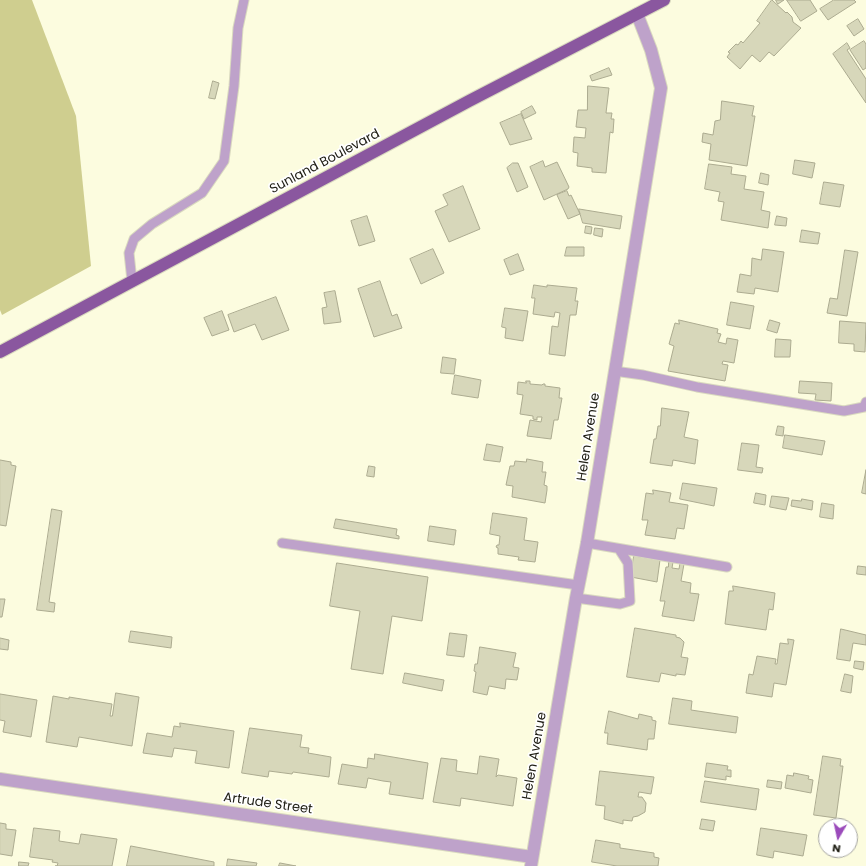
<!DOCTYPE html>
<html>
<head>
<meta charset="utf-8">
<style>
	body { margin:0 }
	#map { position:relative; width:866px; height:866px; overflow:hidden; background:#fcfcdf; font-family:Poppins,sans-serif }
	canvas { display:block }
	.north { position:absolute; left:818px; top:818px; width:40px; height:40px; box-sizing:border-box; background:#fff; border:1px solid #a6a6a2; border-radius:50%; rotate:189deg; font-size:11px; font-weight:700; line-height:16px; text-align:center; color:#212016 }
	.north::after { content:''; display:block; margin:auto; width:14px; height:18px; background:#9b4bbb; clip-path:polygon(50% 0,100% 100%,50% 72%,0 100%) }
</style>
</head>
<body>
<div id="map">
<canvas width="866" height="866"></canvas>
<div class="north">N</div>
</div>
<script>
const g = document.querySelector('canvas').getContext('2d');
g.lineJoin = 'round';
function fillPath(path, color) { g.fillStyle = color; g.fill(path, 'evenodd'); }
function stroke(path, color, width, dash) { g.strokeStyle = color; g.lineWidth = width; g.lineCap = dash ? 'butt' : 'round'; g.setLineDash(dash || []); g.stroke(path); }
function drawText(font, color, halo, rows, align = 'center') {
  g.font = font + ' Poppins,sans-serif'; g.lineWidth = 3.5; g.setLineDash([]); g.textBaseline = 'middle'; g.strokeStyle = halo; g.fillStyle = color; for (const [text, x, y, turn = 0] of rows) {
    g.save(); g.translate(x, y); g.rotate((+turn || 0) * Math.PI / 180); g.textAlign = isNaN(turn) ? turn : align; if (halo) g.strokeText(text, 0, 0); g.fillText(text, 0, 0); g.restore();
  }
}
const green = new Path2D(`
	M 0,0 L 32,0 L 76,116 L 91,266 L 2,315 L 0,310 Z`);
const building = new Path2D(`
	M 772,0 L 786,13 L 787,12 L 792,17 L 793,22 L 801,28 L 774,56 L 769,52 L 760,62 L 752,55 L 740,69 L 727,57 L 730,53 L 728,52 L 736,44 L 738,45 L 741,41 L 743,43 L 760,23 L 757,21 Z
	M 776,0 L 784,0 L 778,4 Z
	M 787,0 L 810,0 L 817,11 L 801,21 Z
	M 834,0 L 854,0 L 856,2 L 828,20 L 820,9 Z
	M 858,19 L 864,29 L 854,36 L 847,26 Z
	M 864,41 L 866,44 L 866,68 L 863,70 L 850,50 Z
	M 847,43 L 850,48 L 847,50 L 866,79 L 866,103 L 833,54 Z
	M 609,68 L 612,75 L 592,81 L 590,76 Z
	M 213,81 L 219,83 L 215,99 L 209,98 Z
	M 588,86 L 609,88 L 606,113 L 612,113 L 611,119 L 614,119 L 613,133 L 610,132 L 606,173 L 592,172 L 592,168 L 577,166 L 578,153 L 573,152 L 574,137 L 585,138 L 586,128 L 576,127 L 578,110 L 587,110 Z
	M 722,101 L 754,106 L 752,116 L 755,116 L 747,166 L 709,160 L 711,144 L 702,142 L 703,133 L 713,135 L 715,121 L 720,120 Z
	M 532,106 L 536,113 L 524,119 L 521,112 Z
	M 521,114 L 532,139 L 510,145 L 500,123 Z
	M 795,160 L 815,163 L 812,178 L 793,174 Z
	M 543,161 L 545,167 L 557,162 L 569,187 L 568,189 L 544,200 L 530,167 Z
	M 513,163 L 518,163 L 528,187 L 517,192 L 507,168 Z
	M 709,164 L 732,167 L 731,174 L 746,176 L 744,189 L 764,192 L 761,210 L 770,212 L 768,228 L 721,220 L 724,202 L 718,201 L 720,192 L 705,189 Z
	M 761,173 L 769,175 L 768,185 L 759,183 Z
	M 824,182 L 844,185 L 840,207 L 820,204 Z
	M 463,186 L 480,229 L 449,242 L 435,211 L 448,205 L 443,195 Z
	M 567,191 L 569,196 L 571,195 L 580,214 L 568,219 L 557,195 Z
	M 579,209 L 622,216 L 620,229 L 583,223 Z
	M 367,216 L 375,241 L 359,246 L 351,221 Z
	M 777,216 L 787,218 L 786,226 L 775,225 Z
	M 586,226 L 592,227 L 591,234 L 585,233 Z
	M 595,228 L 603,229 L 602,237 L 594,235 Z
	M 802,230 L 820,233 L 818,244 L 800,242 Z
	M 567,247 L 584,247 L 584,256 L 565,256 Z
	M 433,249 L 444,273 L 421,284 L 410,259 Z
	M 763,249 L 784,252 L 778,292 L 755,288 L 754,294 L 737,292 L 740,274 L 751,276 L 752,258 L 761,260 Z
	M 845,250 L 858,252 L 847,316 L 827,313 L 830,298 L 837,299 Z
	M 518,254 L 524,270 L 510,275 L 504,260 Z
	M 380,281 L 392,316 L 397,314 L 402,328 L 374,337 L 358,289 Z
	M 534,285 L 547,287 L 547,285 L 577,288 L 575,301 L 578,301 L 576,315 L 570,315 L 565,356 L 549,354 L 552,326 L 558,327 L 560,313 L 555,312 L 554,317 L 533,314 L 535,298 L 532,298 Z
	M 335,291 L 341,322 L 324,324 L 322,308 L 327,307 L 324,293 Z
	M 276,297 L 289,330 L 262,340 L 255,324 L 234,332 L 228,315 Z
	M 731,302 L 754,306 L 750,329 L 727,325 Z
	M 505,308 L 528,311 L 523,341 L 505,338 L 506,328 L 502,327 Z
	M 222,311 L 229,330 L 212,336 L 204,318 Z
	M 679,320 L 718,329 L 717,333 L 721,334 L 718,342 L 726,344 L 727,338 L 738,340 L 734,363 L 723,361 L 722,364 L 728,365 L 725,381 L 668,371 L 674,346 L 669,344 L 675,323 L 679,324 Z
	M 770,320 L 780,323 L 777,333 L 767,330 Z
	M 840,321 L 866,323 L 865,352 L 854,351 L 854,344 L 839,343 Z
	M 776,339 L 791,340 L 790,357 L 775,357 Z
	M 443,357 L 456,359 L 454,374 L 441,373 Z
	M 455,375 L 481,380 L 478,398 L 452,394 Z
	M 526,381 L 530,381 L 530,384 L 542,385 L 543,384 L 545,384 L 545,386 L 560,388 L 559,398 L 562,398 L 558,420 L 554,420 L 551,439 L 527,436 L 530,420 L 541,422 L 542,417 L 537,417 L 537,420 L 533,419 L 533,416 L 520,414 L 523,395 L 517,394 L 518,382 L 526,383 Z
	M 800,381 L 832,383 L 831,401 L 815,400 L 816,394 L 799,393 Z
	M 662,408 L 689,412 L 684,437 L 698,440 L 695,464 L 673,460 L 672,466 L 650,463 L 654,439 L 656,439 L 658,426 L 660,426 Z
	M 778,426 L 784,427 L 783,436 L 776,435 Z
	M 785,435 L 825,441 L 822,455 L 783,448 Z
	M 742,443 L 759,445 L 756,467 L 763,468 L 762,473 L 738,470 Z
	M 487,444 L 503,447 L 500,462 L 484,460 Z
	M 527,459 L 543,462 L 542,472 L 546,472 L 544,485 L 547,486 L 547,490 L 545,503 L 512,497 L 513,486 L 506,485 L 510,466 L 514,466 L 515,461 L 526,462 Z
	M 0,460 L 11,462 L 11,465 L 16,466 L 6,526 L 0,525 Z
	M 369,466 L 375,467 L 374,477 L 367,476 Z
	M 866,470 L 866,494 L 862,493 Z
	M 683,483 L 717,488 L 714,506 L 680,499 Z
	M 653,490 L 671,493 L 669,502 L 688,505 L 684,529 L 677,528 L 675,539 L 645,535 L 648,520 L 642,520 L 646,493 L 653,494 Z
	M 756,493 L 766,495 L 765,505 L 754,503 Z
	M 772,496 L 789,498 L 786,510 L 770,507 Z
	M 802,499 L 813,501 L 812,510 L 791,506 L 792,500 L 801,501 Z
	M 822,503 L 834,505 L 833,519 L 820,517 Z
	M 52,509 L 62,511 L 49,602 L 55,603 L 54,612 L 37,610 Z
	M 493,513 L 527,518 L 524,540 L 538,542 L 535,562 L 518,560 L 519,557 L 498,554 L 498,548 L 496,547 L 497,545 L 499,545 L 500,536 L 490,534 Z
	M 336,519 L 397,529 L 396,535 L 399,536 L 399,539 L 334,528 Z
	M 430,526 L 456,530 L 454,545 L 428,541 Z
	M 634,556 L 660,560 L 657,582 L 631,577 Z
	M 669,562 L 673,562 L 672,568 L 679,569 L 680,563 L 684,564 L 681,581 L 691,583 L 690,593 L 699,594 L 694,621 L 662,616 L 665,601 L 660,601 L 666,567 L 668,567 Z
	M 337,563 L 428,577 L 422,621 L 392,616 L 383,674 L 351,669 L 360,611 L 330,606 Z
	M 858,566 L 866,567 L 866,575 L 857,574 Z
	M 733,586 L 775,593 L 773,610 L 769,609 L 766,630 L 725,624 L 729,591 L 733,591 Z
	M 0,599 L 5,599 L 2,617 L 0,617 Z
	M 635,628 L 676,635 L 676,637 L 680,638 L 684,642 L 681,657 L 688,658 L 685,675 L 676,674 L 676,676 L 661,673 L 659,682 L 627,677 Z
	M 841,629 L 866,635 L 866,645 L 853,643 L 850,661 L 837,659 Z
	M 131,631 L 172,637 L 171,648 L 129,642 Z
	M 450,633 L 467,635 L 464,657 L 447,655 Z
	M 0,638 L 9,640 L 8,650 L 0,649 Z
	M 788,639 L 794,640 L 786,685 L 774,683 L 772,697 L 746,693 L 749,674 L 753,675 L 757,656 L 776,659 L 775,664 L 777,664 L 780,643 L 788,644 Z
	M 480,647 L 516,653 L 513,667 L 519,668 L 517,680 L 506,679 L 505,689 L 489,686 L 487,695 L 473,692 L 476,672 L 474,671 L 475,664 L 477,664 Z
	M 855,661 L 864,662 L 863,670 L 854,668 Z
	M 405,673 L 444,680 L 442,691 L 403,683 Z
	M 845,674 L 853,676 L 851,693 L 841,691 Z
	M 116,693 L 139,697 L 132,746 L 79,737 L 77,747 L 46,742 L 53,696 L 69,699 L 69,697 L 112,704 L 110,716 L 112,716 Z
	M 0,694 L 37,700 L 31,737 L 3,732 L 5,721 L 0,720 Z
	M 673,698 L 692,701 L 691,710 L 738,717 L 736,733 L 669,724 Z
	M 609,711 L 638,719 L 639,714 L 652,717 L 652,720 L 656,721 L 654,739 L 648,739 L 647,750 L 607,744 L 608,733 L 605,733 Z
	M 180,723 L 234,731 L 229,768 L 195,763 L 197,751 L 174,748 L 172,757 L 143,753 L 147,733 L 172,737 L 174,726 L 180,727 Z
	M 250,728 L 302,735 L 300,747 L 309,748 L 308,753 L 331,757 L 329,777 L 293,772 L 292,774 L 269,771 L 268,777 L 242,773 Z
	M 375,754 L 428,763 L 423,799 L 389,794 L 391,782 L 383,781 L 368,778 L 366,788 L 338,784 L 342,764 L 367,768 L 368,758 L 374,759 Z
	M 480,756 L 499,759 L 496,777 L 498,775 L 517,778 L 513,806 L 461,798 L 460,806 L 433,802 L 441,758 L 457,760 L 456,771 L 477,774 Z
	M 823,756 L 841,759 L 840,766 L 843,766 L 836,818 L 814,815 Z
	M 707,763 L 728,766 L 727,770 L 731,770 L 731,777 L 726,776 L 726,780 L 705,777 Z
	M 600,771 L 654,777 L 651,794 L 639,792 L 638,797 L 642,797 L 646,803 L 645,812 L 638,816 L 633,817 L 632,821 L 623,820 L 623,824 L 604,819 L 605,806 L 596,805 Z
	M 794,773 L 809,776 L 808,779 L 813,780 L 811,793 L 785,788 L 787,775 L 793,776 Z
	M 768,780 L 782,782 L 781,789 L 767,787 Z
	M 705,781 L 759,789 L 756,810 L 701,802 Z
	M 702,819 L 715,821 L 713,831 L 700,829 Z
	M 0,823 L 6,824 L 6,829 L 16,830 L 12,856 L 0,854 Z
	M 34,828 L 60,831 L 59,841 L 79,844 L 81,834 L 117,839 L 112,866 L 55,866 L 57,866 L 58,863 L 52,862 L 53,860 L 30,857 Z
	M 761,828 L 807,835 L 803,856 L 774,851 L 773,858 L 757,855 Z
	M 596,840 L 620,844 L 620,848 L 654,853 L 654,857 L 659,858 L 658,866 L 617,866 L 592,862 Z
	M 131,846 L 214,862 L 214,866 L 127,866 Z
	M 228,859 L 257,863 L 256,866 L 227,866 Z
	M 19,862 L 29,863 L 28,866 L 19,866 Z
	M 280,863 L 296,866 L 279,866 Z`);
const lane = new Path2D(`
	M 132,281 L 129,253 L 134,239 L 152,224 L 202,193 L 224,161 L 234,86 L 238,28 L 244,0
	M 614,371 L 643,375 L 697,387 L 844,411 L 864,407 L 866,402
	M 282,543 L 578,585
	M 587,543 L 727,567
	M 576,598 L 620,604 L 630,601 L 628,563 L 619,549`);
const street = new Path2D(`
	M 0,779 L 532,857
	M 531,866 L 576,598 L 587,543 L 661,88 L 651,50 L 637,14`);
const primary = new Path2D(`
	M 0,352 L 469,101 L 664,0`);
const streetNames = [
	["Sunland Boulevard",325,162,-28],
	["Helen Avenue",589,437,-81],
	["Helen Avenue",535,756,-80],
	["Artrude Street",268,804,8]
];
fillPath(green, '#cfce8f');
fillPath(building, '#d7d7ba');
stroke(building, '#acab90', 1);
stroke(lane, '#d9d9bf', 11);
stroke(street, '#d9d9bf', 14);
stroke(primary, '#d9d9bf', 14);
stroke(lane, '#bea2ca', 9);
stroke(street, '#bea2ca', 12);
stroke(primary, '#8a579f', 12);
drawText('13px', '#212016', '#fff', streetNames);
</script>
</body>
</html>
